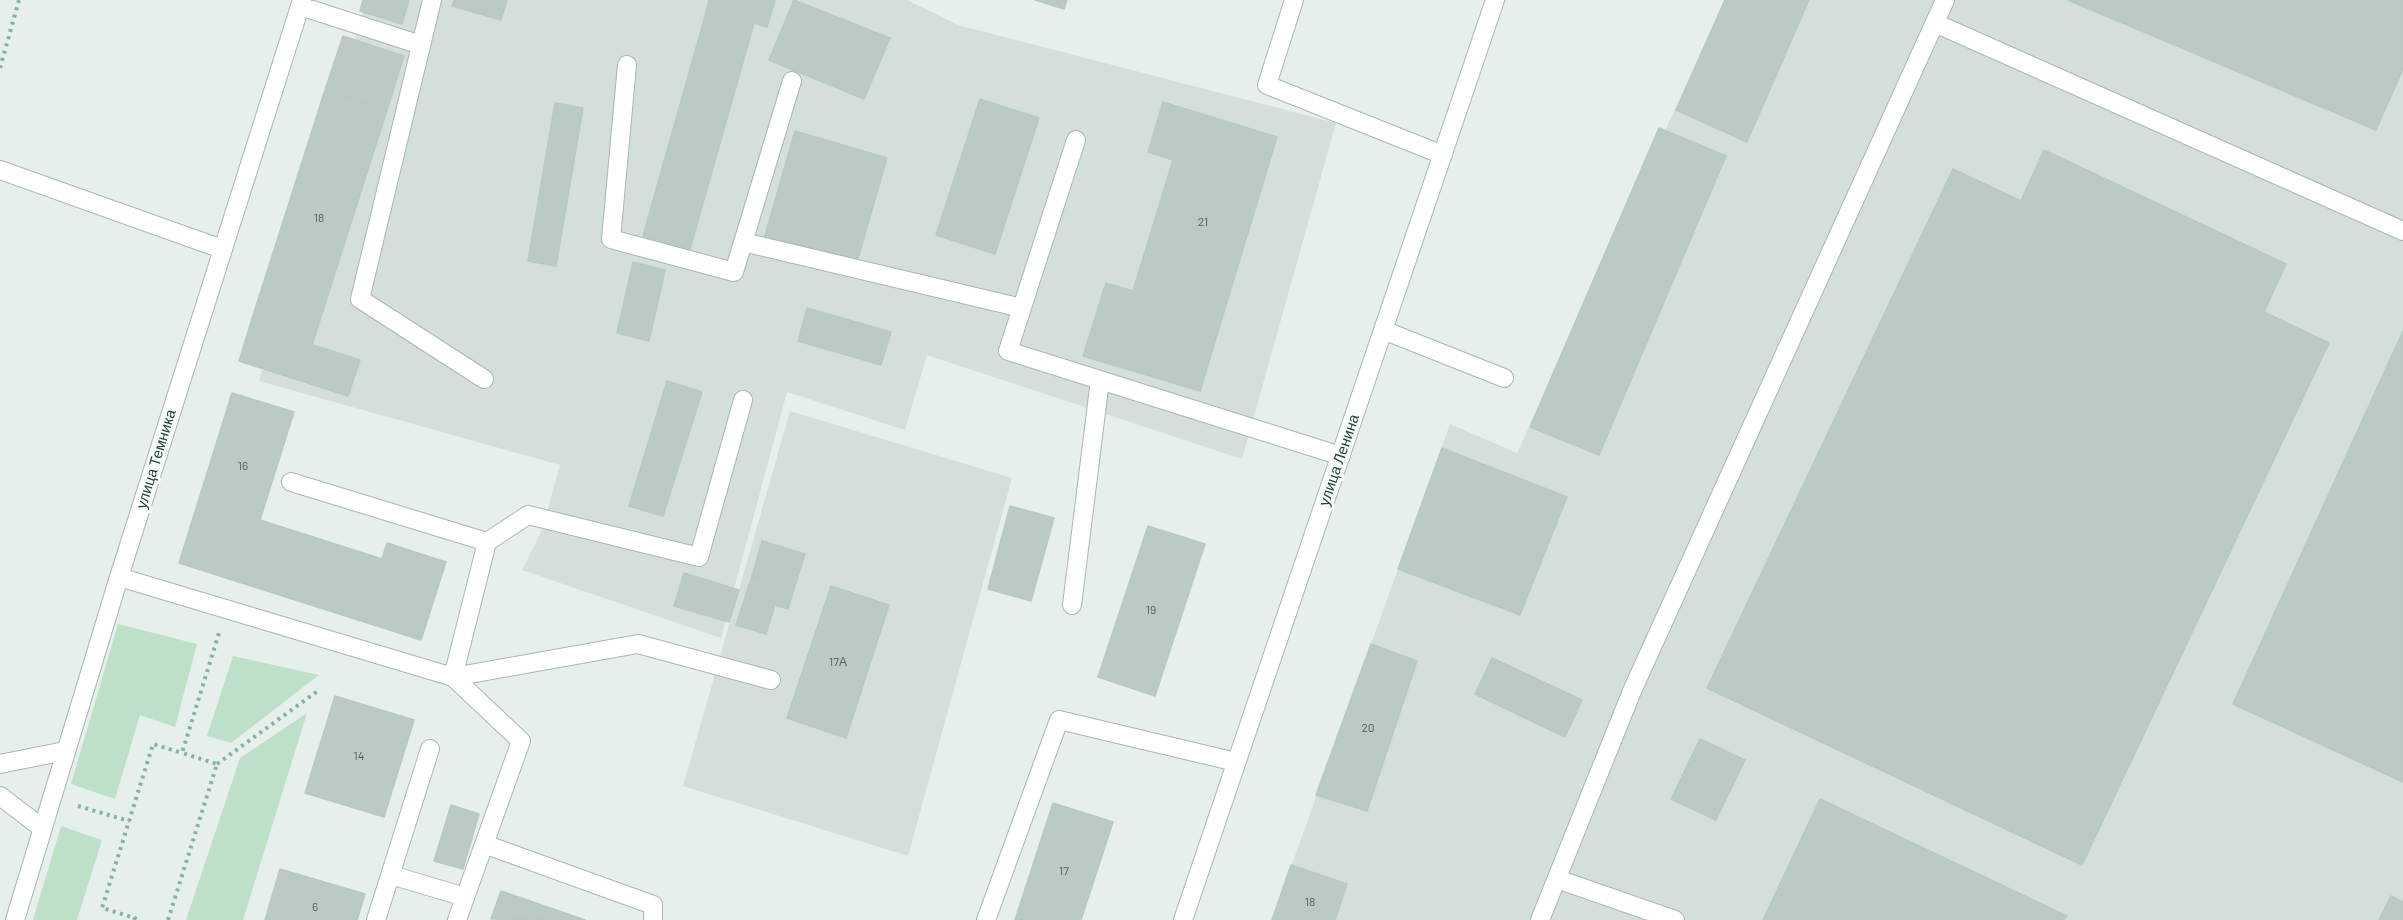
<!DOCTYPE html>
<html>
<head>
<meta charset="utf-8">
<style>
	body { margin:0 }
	canvas { display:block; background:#e6efeb }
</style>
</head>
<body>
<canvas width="2403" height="920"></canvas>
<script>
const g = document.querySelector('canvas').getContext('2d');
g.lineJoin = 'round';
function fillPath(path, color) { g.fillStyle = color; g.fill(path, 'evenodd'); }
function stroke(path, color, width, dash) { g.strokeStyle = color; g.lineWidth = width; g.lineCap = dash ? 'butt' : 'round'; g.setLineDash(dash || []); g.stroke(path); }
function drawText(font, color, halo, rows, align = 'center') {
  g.font = font + ' Barlow,sans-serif'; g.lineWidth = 6; g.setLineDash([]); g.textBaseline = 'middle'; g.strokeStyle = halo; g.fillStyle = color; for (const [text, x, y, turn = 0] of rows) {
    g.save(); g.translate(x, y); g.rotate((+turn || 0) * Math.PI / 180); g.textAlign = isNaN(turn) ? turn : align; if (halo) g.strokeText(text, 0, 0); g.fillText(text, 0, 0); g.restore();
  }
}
const built = new Path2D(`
	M 366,0 L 907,0 L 958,25 L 1336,123 L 1242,459 L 927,355 L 905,430 L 787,392 L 721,638 L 522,570 L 542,530 L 560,465 L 259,381 Z
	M 1725,0 L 2403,0 L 2403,920 L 1272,920 L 1450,424 L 1517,453 Z
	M 790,411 L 1012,478 L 908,856 L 683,786 Z`);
const green = new Path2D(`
	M 118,624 L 197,644 L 175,727 L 140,715 L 115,799 L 71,784 Z
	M 233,656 L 319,675 L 231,743 L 207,736 Z
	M 307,713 L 243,920 L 186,920 L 240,758 Z
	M 61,826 L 102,840 L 77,920 L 33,920 Z`);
const building = new Path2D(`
	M 363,0 L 409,0 L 402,24 L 360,11 Z
	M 454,0 L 507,0 L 501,20 L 452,6 Z
	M 709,0 L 775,0 L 767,27 L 707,9 Z
	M 794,0 L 890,38 L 864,99 L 769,60 Z
	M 1035,0 L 1067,0 L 1064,9 Z
	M 1725,0 L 1809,0 L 1747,142 L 1676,110 Z
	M 2068,0 L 2403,0 L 2403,69 L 2376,130 Z
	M 707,9 L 754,23 L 690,249 L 643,236 Z
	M 343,36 L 404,56 L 387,110 L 325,90 Z
	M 325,90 L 387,110 L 312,345 L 250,325 Z
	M 980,99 L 1039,118 L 995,254 L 936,235 Z
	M 1163,102 L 1277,137 L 1200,391 L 1083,356 L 1106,283 L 1133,291 L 1173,160 L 1148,152 Z
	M 555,103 L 583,108 L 556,266 L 528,261 Z
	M 1659,128 L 1726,156 L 1599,455 L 1530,427 Z
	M 795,131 L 887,158 L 857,262 L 765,236 Z
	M 2044,150 L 2286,264 L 2264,312 L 2329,343 L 2082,865 L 1707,688 L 1953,169 L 2021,201 Z
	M 633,262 L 665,270 L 649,341 L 617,333 Z
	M 807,308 L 891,332 L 881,365 L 798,341 Z
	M 250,325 L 360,360 L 348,396 L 239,361 Z
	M 2403,331 L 2403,782 L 2233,704 Z
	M 667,381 L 702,392 L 663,516 L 629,506 Z
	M 232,393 L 294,412 L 260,520 L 382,559 L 387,543 L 446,562 L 421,640 L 179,563 Z
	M 1442,448 L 1567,497 L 1520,615 L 1398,569 Z
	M 1010,506 L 1054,518 L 1031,601 L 988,589 Z
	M 1148,526 L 1205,544 L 1155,696 L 1098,677 Z
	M 762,541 L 805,554 L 794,589 L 752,576 Z
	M 684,573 L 739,590 L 729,622 L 674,606 Z
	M 752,576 L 794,589 L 788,609 L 775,605 L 766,634 L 736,625 Z
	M 831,586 L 889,605 L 846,738 L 787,718 Z
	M 1371,644 L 1417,661 L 1367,811 L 1316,795 Z
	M 1492,658 L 1582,700 L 1565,737 L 1475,694 Z
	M 335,696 L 414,720 L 384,817 L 305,793 Z
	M 1700,739 L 1745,760 L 1716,820 L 1671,799 Z
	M 1820,799 L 2067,916 L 2064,920 L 1763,920 Z
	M 1053,803 L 1113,822 L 1081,920 L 1015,920 Z
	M 451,805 L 479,814 L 463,869 L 434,861 Z
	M 1291,865 L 1347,884 L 1335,920 L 1272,920 Z
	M 280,869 L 365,894 L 357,920 L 265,920 Z
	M 501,891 L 585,920 L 491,919 Z
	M 2391,896 L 2403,902 L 2403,920 L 2379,920 Z`);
const path = new Path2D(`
	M 0,68 L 19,0
	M 217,764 L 319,690
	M 78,806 L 129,821
	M 134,920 L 135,918 L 102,908 L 153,744 L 182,753
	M 168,920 L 217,764 L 182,753 L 219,633`);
const minor = new Path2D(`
	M 432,0 L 360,299 L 484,379
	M 1294,0 L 1267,85 L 1443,155
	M 300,6 L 421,45
	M 1935,23 L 2403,231
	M 627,65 L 611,239 L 734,272 L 792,81
	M 1076,140 L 1008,351 L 1341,456
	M 0,170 L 222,249
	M 743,242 L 1022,308
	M 1383,330 L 1504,378
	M 291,482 L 487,542 L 453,677 L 521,741 L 457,920
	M 487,542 L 528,515 L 699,557 L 743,400
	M 119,577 L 453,677 L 638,644 L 771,680
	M 1072,605 L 1100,380
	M 0,764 L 65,751
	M 0,796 L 42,828
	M 484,844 L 653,905 L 653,920
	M 391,875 L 465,897
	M 1557,879 L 1675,920
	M 15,920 L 119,577 L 302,0
	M 376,920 L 430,749
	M 986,920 L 1059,720 L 1236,762
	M 1183,920 L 1495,0
	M 1540,920 L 1632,691 L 1945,0`);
const numberNames = [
	["18",319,218],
	["21",1203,222],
	["16",243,466],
	["19",1151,610],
	["17А",838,662],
	["20",1368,728],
	["14",359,756],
	["17",1064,871],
	["18",1310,902],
	["6",315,907]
];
const streetNames = [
	["улица Темника",156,459,-73],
	["улица Ленина",1339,460,-71]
];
fillPath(built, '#d4dfda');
fillPath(green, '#bfe0c8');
fillPath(building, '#bbcac4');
stroke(building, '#b8c9c2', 1.5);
stroke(minor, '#a8b8b2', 20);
stroke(path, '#86b3a5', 4, [3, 4.5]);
stroke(minor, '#fff', 18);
drawText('12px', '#4a645c', null, numberNames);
drawText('15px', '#24423a', '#f7fbf9', streetNames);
</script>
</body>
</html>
